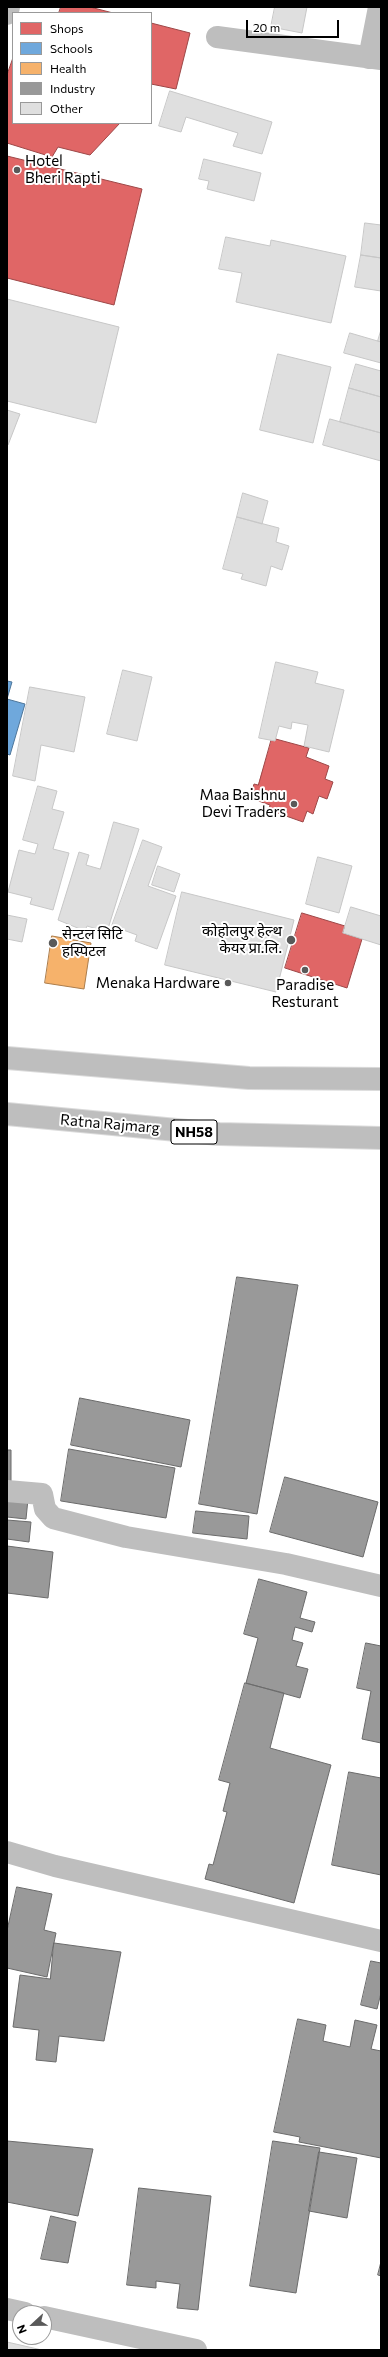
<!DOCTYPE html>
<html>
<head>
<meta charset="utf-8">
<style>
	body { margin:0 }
	#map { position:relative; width:388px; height:2357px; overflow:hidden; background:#fff; font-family:Commissioner,sans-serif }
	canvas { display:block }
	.frame { position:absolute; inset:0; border:8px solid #000; pointer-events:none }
	.legend { position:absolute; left:12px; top:12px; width:140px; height:112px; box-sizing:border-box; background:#fff; border:1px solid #999; margin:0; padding:5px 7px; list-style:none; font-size:12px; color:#000 }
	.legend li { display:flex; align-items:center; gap:8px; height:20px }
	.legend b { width:20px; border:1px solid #999 }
	.north { position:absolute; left:12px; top:2305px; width:40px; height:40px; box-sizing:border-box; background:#fff; border:1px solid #999; border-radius:50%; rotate:248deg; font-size:11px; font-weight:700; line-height:16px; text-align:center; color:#000 }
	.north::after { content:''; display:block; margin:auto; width:14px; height:18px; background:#595959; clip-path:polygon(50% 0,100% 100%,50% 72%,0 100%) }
	.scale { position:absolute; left:246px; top:20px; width:93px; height:18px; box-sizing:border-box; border:2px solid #000; border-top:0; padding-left:5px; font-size:12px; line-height:14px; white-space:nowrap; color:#000; -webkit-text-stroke:3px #fff; paint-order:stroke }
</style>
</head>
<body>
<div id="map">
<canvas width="388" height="2357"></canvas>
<div class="frame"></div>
<ul class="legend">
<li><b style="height:11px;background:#e06666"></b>Shops</li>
<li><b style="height:11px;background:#6fa8dc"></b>Schools</li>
<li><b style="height:11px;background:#f6b26b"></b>Health</li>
<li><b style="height:11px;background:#999"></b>Industry</li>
<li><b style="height:11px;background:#dfdfdf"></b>Other</li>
</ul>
<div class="north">N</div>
<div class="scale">20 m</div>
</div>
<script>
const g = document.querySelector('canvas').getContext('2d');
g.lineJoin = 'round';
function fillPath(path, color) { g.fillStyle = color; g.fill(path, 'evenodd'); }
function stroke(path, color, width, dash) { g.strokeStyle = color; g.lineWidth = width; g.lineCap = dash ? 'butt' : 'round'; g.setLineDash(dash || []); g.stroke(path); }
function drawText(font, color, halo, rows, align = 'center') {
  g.font = font + ' Commissioner,"Noto Sans Devanagari",sans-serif'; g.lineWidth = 4; g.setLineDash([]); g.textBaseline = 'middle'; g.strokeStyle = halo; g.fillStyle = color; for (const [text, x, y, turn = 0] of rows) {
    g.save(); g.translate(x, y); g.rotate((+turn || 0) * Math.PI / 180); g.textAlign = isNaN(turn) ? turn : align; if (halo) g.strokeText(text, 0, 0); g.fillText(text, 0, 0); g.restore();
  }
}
const shops = new Path2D(`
	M 61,7 L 90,7 L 113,13 L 59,13 Z
	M 151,23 L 190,33 L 176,89 L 151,84 Z
	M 13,58 L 13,123 L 120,123 L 90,155 L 58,147 L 52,157 L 7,143 L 7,75 Z
	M 7,156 L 142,189 L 114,305 L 7,278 Z
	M 272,738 L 309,748 L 306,757 L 329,766 L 325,779 L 333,782 L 327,799 L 319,796 L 313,814 L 307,811 L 303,822 L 269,810 L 270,805 L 250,798 L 254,784 L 258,785 Z
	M 302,913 L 345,926 L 343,933 L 362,939 L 347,988 L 285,968 Z`);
const schools = new Path2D(`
	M 7,681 L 12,682 L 7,699 L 25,704 L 10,755 L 7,754 Z`);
const health = new Path2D(`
	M 52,936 L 91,943 L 84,989 L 45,983 Z`);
const industry = new Path2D(`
	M 237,1277 L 298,1285 L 257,1514 L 199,1504 Z
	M 80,1398 L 190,1420 L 181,1467 L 71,1445 Z
	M 69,1449 L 175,1468 L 166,1518 L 61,1501 Z
	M 7,1450 L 11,1450 L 11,1484 L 7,1484 Z
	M 285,1477 L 378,1502 L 363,1557 L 270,1532 Z
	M 7,1498 L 28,1499 L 26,1519 L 7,1517 Z
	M 196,1511 L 249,1516 L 247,1539 L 193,1533 Z
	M 7,1520 L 31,1522 L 29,1542 L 7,1539 Z
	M 7,1546 L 53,1552 L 48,1598 L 7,1593 Z
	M 259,1579 L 307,1592 L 300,1618 L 315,1622 L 312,1632 L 295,1627 L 292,1640 L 303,1643 L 296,1666 L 308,1669 L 300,1698 L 246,1683 L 258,1638 L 244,1634 Z
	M 366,1643 L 381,1646 L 381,1743 L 362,1739 L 371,1691 L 357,1688 Z
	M 245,1683 L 284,1693 L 270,1748 L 331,1765 L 294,1903 L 205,1879 L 209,1864 L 213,1865 L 227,1812 L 223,1811 L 230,1783 L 219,1780 Z
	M 349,1772 L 381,1778 L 381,1875 L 332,1865 Z
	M 17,1887 L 52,1894 L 44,1930 L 56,1933 L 47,1977 L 7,1968 L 7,1931 Z
	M 54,1943 L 121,1952 L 104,2041 L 59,2036 L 56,2062 L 36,2060 L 39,2030 L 13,2027 L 20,1975 L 50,1979 Z
	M 371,1961 L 381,1963 L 381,1993 L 377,2009 L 361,2005 Z
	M 298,2019 L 326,2025 L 323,2041 L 350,2047 L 355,2020 L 377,2025 L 371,2049 L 381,2051 L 381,2158 L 299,2142 L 300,2137 L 274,2132 Z
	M 7,2141 L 93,2149 L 78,2216 L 7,2202 Z
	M 273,2141 L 320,2148 L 296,2293 L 250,2286 Z
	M 319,2152 L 357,2158 L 347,2218 L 309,2211 Z
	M 139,2188 L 211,2196 L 198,2310 L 177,2308 L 180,2284 L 156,2281 L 156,2288 L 127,2285 Z
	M 51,2216 L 76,2222 L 68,2263 L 41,2259 Z
	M 381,2262 L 381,2276 L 378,2275 Z`);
const building = new Path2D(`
	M 275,7 L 307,7 L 302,33 L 271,27 Z
	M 170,91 L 272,122 L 262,154 L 233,146 L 238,133 L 186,117 L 181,132 L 159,126 Z
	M 204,159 L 261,173 L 254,201 L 207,189 L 209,181 L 199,179 Z
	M 365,223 L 381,225 L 381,258 L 361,255 Z
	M 226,237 L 270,246 L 271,240 L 346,256 L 331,323 L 236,302 L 242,273 L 219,269 Z
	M 361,255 L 381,258 L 381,291 L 355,287 Z
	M 7,299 L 119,327 L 96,423 L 7,401 Z
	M 381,330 L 381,342 L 378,341 Z
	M 350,333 L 381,342 L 381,363 L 344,353 Z
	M 278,354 L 331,367 L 313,443 L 260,430 Z
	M 356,364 L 381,371 L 381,397 L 349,388 Z
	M 349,388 L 381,397 L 381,433 L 340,422 Z
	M 7,410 L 20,414 L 8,445 L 7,444 Z
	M 330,419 L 381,433 L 381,461 L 323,445 Z
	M 243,493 L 268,501 L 262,524 L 237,517 Z
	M 237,517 L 279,528 L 276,542 L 289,546 L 282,570 L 271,566 L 266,586 L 241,579 L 243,574 L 223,569 Z
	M 276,662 L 318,672 L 315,683 L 344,690 L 329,752 L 304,746 L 308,725 L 292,722 L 291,729 L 279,726 L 275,741 L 259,738 Z
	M 123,670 L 152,677 L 137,741 L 107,734 Z
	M 30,687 L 85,697 L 74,752 L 41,745 L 35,781 L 13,776 Z
	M 38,786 L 57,791 L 52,809 L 64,812 L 53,849 L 69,853 L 53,910 L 30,904 L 32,898 L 8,892 L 19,850 L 35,854 L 38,844 L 23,840 Z
	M 114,822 L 139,829 L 107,932 L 87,926 L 85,931 L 58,920 L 79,852 L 89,855 L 86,865 L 100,869 Z
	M 143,840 L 162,847 L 148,886 L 176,896 L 157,949 L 135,941 L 137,935 L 112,926 Z
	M 318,857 L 352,866 L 339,913 L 306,904 Z
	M 158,866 L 180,874 L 174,892 L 152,885 Z
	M 182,892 L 294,920 L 276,992 L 165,965 Z
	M 351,907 L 381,916 L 381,945 L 343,933 Z
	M 7,915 L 27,919 L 22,942 L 7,939 Z
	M 7,2342 L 42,2350 L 7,2350 Z`);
const minor = new Path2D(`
	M 7,14 L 9,7
	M 217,37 L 381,59
	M 369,58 L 379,7
	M 7,1491 L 42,1494 L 45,1509 L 53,1518 L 126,1537 L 286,1564 L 381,1586
	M 7,1852 L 55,1866 L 381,1941
	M 7,2309 L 25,2313
	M 44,2317 L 196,2350`);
const trunk = new Path2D(`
	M 7,1058 L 249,1078 L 381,1079
	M 7,1114 L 219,1134 L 381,1138`);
const markers = [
	[17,170,4,"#595959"],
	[294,804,4,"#595959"],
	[291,940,5,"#595959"],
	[53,943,5,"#595959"],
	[305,970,4,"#595959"],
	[228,983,4,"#595959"]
];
const shields = [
	[194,1132,46]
];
const shieldNames = [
	["NH58",194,1132]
];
const poiNames = [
	["Hotel",25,161,"left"],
	["Bheri Rapti",25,178,"left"],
	["Maa Baishnu",286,795],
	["Devi Traders",286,812],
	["काेहाेलपुर हेल्थ",282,931],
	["केयर प्रा.लि.",282,948],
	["सेन्टल सिटि",62,934,"left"],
	["हस्पिटल",62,951,"left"],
	["Menaka Hardware",220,983],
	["Paradise",305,985,"center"],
	["Resturant",305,1002,"center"]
];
const streetNames = [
	["Ratna Rajmarg",110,1124,5]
];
fillPath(shops, '#e06666');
stroke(shops, '#9d4747', 1);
fillPath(schools, '#6fa8dc');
stroke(schools, '#4e769a', 1);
fillPath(health, '#f6b26b');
stroke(health, '#ac7d4b', 1);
fillPath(industry, '#999');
stroke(industry, '#6b6b6b', 1);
fillPath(building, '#dfdfdf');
stroke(building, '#c7c7c7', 1);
stroke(trunk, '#dbdbdb', 24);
stroke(minor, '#bebebe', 22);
stroke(trunk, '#bebebe', 22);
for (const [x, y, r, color] of markers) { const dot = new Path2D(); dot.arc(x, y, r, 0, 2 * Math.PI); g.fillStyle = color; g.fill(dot); stroke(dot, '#fff', 1.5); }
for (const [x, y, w] of shields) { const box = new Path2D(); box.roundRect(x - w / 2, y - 12, w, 24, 3); g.fillStyle = '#fff'; g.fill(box); stroke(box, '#000', 1); }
drawText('bold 14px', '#000', null, shieldNames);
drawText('15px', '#000', '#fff', poiNames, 'right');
drawText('15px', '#000', '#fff', streetNames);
</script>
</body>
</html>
